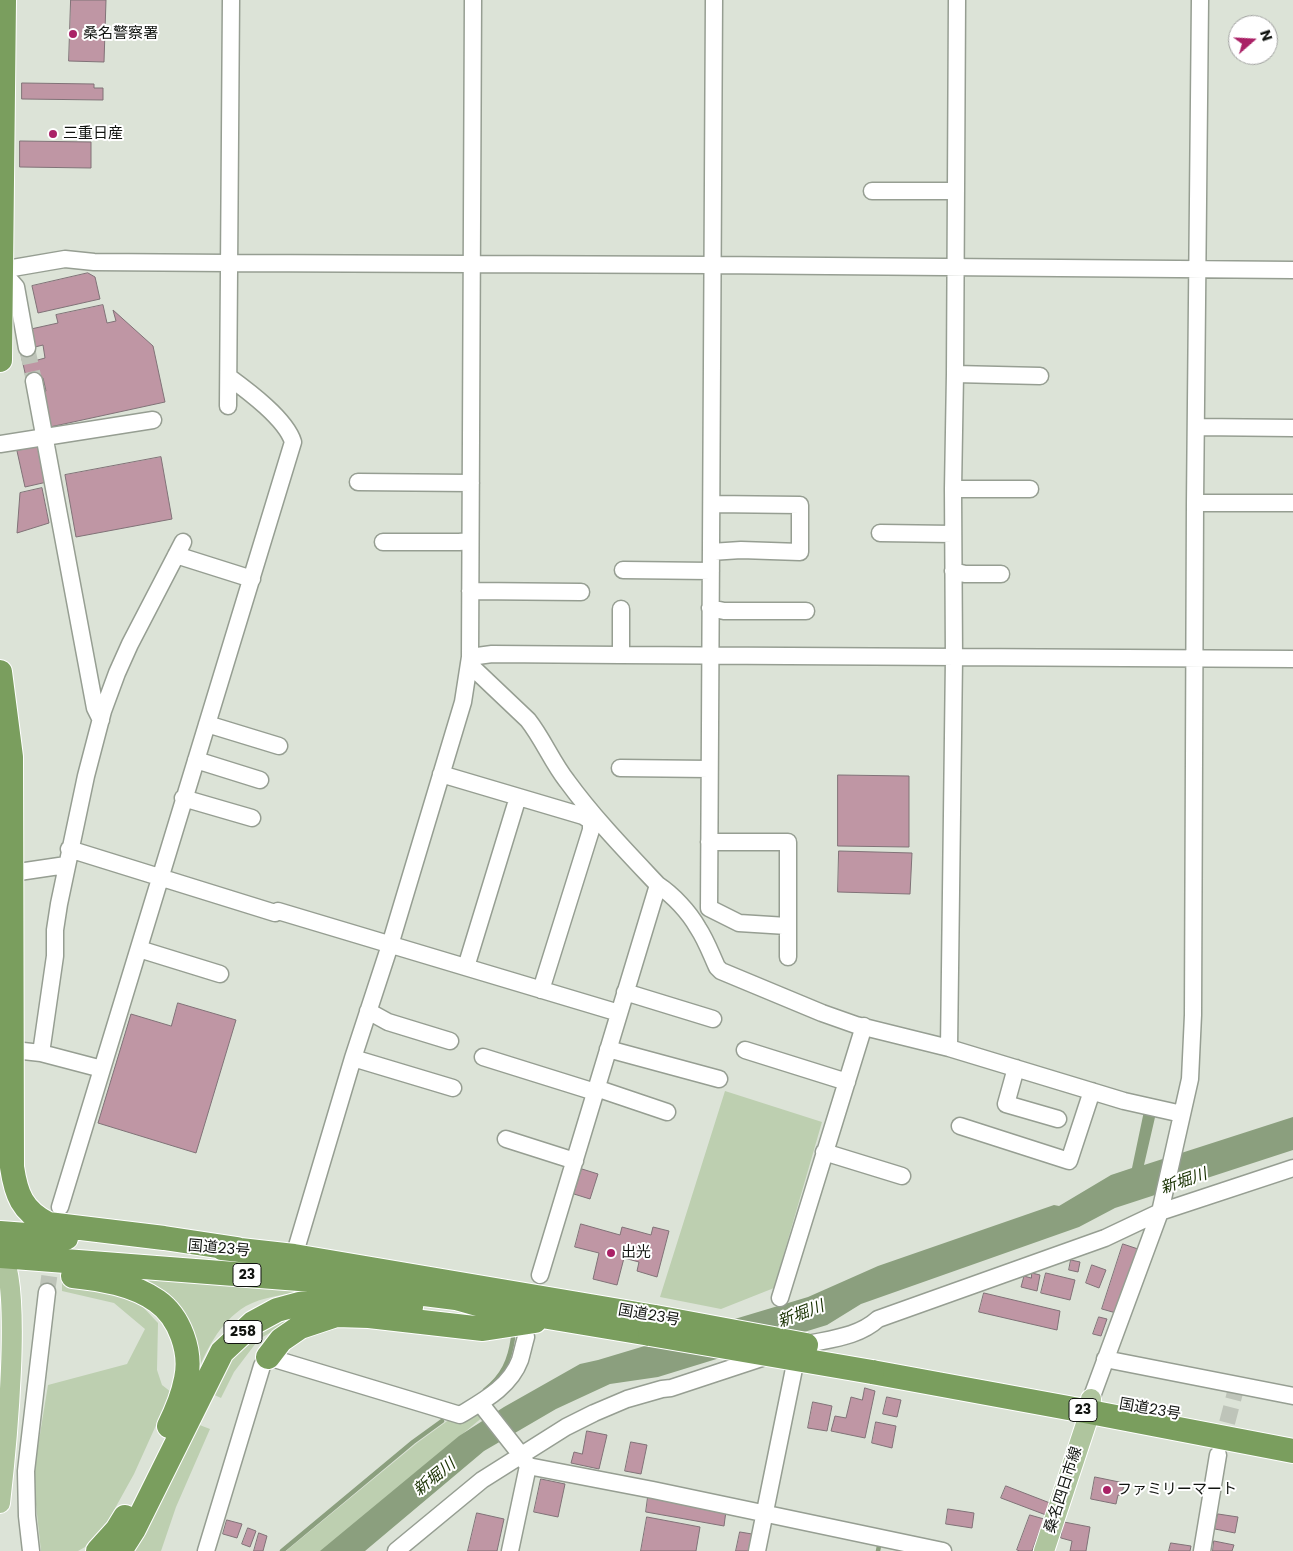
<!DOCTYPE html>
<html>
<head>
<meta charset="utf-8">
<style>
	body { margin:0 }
	#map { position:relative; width:1293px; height:1551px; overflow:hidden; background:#dce3d7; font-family:Poppins,sans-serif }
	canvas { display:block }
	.north { position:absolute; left:1228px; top:15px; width:50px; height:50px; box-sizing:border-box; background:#fff; border:1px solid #a0a19f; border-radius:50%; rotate:71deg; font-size:14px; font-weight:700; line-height:20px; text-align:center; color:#111410 }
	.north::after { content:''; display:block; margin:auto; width:18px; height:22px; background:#aa2166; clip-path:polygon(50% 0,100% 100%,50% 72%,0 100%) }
</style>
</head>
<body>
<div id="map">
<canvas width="1293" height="1551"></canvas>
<div class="north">N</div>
</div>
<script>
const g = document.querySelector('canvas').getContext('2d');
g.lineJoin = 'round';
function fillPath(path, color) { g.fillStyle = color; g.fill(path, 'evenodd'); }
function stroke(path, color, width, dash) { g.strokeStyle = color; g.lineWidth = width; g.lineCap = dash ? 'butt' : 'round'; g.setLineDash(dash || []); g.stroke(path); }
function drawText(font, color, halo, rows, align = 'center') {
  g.font = font + ' Poppins,"Noto Sans JP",sans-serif'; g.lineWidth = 4; g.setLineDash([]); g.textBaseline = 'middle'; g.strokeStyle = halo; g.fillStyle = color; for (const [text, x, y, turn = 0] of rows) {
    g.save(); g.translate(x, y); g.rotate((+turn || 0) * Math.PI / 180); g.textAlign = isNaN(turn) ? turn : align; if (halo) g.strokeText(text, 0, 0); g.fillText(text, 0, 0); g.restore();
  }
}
const green = new Path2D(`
	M 725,1091 L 822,1122 L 774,1288 L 721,1309 L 660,1297 Z
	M 144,1278 L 305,1285 L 303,1292 C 286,1294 262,1297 246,1306 C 218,1323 205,1353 193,1382 L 186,1319 L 169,1294 Z
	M 62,1283 L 111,1289 L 143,1307 L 158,1323 L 157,1370 L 162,1385 L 171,1392 L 134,1474 L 108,1521 L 85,1547 L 78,1551 L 41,1551 L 33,1477 L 48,1385 L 127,1364 L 145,1329 L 114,1303 L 62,1291 Z
	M 317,1312 L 284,1325 L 259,1339 L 234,1372 L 221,1398 L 210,1393 L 228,1360 L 266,1322 Z
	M 478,1409 L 484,1416 L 322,1551 L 286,1551 L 417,1443 L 450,1419 Z
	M 197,1424 L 210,1429 L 176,1507 L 161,1551 L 130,1551 Z`);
const water = new Path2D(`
	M 1144,1111 L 1156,1113 L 1144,1165 L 1293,1117 L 1293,1150 L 1115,1208 L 1079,1227 L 861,1304 L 827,1325 L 658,1377 L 610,1384 L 556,1409 L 484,1451 L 365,1551 L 320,1551 L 459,1436 L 504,1407 L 580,1364 L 598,1360 L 808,1297 L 878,1266 L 1054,1205 L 1059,1206 L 1111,1175 L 1132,1168 Z`);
const stream = new Path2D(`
	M 485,1390 C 503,1376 510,1360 513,1338
	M 282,1551 L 413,1442 L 442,1421
	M 878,1551 L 880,1541`);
const building = new Path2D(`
	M 71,0 L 106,0 L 104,62 L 69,61 Z
	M 22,83 L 94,84 L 94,88 L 103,88 L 103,100 L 22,99 Z
	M 20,141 L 91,142 L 91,168 L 20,167 Z
	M 88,273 L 95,277 L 100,299 L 38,313 L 32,286 Z
	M 103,305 L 107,323 L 116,321 L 113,310 L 153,346 L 165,402 L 50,427 L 42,392 L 46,391 L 43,378 L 27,382 L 20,350 L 31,348 L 34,361 L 45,358 L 43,345 L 35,347 L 31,329 L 58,323 L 56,315 Z
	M 39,446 L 47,482 L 25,487 L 17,451 Z
	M 161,457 L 172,519 L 76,537 L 65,475 Z
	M 42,488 L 49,523 L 17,533 L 20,493 Z
	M 838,775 L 909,776 L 909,847 L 838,846 Z
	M 839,851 L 912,853 L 910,894 L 838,892 Z
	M 178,1003 L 236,1020 L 196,1153 L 98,1123 L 131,1014 L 171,1026 Z
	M 582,1169 L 598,1174 L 590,1199 L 574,1194 Z
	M 581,1224 L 620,1235 L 622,1227 L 651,1235 L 653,1227 L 669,1231 L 657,1277 L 637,1271 L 639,1262 L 624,1258 L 617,1285 L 593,1279 L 599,1253 L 575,1247 Z
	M 1123,1244 L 1138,1249 L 1116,1313 L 1102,1309 Z
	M 1071,1260 L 1080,1262 L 1078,1272 L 1069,1270 Z
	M 1092,1265 L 1106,1270 L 1099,1288 L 1086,1283 Z
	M 1032,1273 L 1040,1275 L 1037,1291 L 1021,1287 L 1024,1276 L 1031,1278 Z
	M 1046,1273 L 1075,1280 L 1070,1300 L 1041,1293 Z
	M 984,1293 L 1060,1311 L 1057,1330 L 979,1312 Z
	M 1099,1317 L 1107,1319 L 1101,1336 L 1093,1334 Z
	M 865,1388 L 875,1391 L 865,1438 L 831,1431 L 835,1416 L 846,1418 L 851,1397 L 862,1400 Z
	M 887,1397 L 901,1400 L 897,1417 L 883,1414 Z
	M 813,1402 L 832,1406 L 827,1431 L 808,1428 Z
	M 876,1422 L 896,1426 L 892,1448 L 872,1443 Z
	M 587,1431 L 607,1435 L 599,1469 L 571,1463 L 574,1452 L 582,1454 Z
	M 631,1442 L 647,1445 L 641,1474 L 625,1471 Z
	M 1095,1477 L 1124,1483 L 1122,1496 L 1118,1495 L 1116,1504 L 1091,1499 Z
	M 541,1479 L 565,1484 L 558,1517 L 534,1512 Z
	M 1006,1486 L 1050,1503 L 1046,1515 L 1001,1498 Z
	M 648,1497 L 726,1511 L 724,1526 L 646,1512 Z
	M 948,1509 L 974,1513 L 972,1528 L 946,1524 Z
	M 477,1513 L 504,1519 L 497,1551 L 468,1551 Z
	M 1218,1514 L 1238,1517 L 1235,1533 L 1215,1529 Z
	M 1030,1515 L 1044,1519 L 1032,1551 L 1020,1551 L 1017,1550 Z
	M 647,1517 L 700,1527 L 696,1551 L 641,1551 Z
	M 227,1520 L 242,1524 L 237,1538 L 223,1534 Z
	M 1064,1522 L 1090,1527 L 1086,1551 L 1070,1551 L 1072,1541 L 1061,1538 Z
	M 248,1528 L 256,1531 L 250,1547 L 242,1544 Z
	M 740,1532 L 752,1534 L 749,1551 L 736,1551 Z
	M 259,1533 L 267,1536 L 263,1551 L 254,1551 Z
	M 1214,1541 L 1234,1545 L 1232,1551 L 1213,1551 Z
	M 1171,1543 L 1191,1546 L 1190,1551 L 1169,1551 Z`);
const minorTunnel = new Path2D(`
	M 27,348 L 34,381
	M 47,1292 L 53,1251
	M 1221,1446 L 1237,1385`);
const minor = new Path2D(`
	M 714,0 L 709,908 L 739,923 L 787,926
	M 872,191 L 956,191
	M 1,270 L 65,259 L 94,262 L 229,263 L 712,265 L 1293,270
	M 1,270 L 16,287 L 27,348
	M 955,374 L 1040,376
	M 34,381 L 95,708 L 101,720
	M 228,406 L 231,0
	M 1197,427 L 1293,428
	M 0,444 L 153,420
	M 358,482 L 471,483
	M 953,489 L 1030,489
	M 1195,503 L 1293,503
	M 880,533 L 953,534
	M 383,542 L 459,542 L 470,541
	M 711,552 L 741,550 L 800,552 L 800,505 L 712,504
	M 176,555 L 252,579
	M 623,570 L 711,571
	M 953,571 L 965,574 L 1001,574
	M 470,591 L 581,592
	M 710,608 L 724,611 L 806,611
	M 621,609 L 621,655
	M 470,657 L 492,654 L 621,655 L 1293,659
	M 469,664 L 528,720 C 543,739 552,762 567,781 C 594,818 626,851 658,885 C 673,895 689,912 698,928 C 706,940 711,954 717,967 L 721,971 L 822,1013 L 856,1025 L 949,1048 L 1124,1101 L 1182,1114
	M 207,724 L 279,746
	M 196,760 L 260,780
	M 620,768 L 709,769
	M 441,774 L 583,816 L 591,821
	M 183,798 L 252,818
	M 709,842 L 788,842 L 788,957
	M 69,849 L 275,913 L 278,911 L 619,1013
	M 12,873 L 66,865
	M 139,949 L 220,974
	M 466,967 L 518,797
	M 541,990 L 591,830 L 591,821 L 595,817
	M 625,992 L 713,1019
	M 368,1011 L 388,1022 L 450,1041
	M 949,1048 L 954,658 L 953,489 L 955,374 L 957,0
	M 5,1049 L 41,1053 L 102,1069
	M 608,1049 L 719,1079
	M 745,1050 L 847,1082
	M 41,1053 L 55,956 L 55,930 L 59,904 L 86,776 L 103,711 L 117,673 L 130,644 L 183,542
	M 483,1057 L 595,1092
	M 353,1058 L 453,1088
	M 1016,1068 L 1006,1104 L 1058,1119
	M 596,1088 L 667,1112
	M 960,1126 L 1069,1161 L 1092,1091
	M 506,1139 L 575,1161
	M 824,1152 L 902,1176
	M 60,1207 L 293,442 C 286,419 248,391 229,377
	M 294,1256 L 353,1058 L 390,945 L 463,702 L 470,657 L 473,0
	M 540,1275 L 658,885
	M 780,1298 L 864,1026
	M 796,1347 C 824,1339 856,1339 878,1319 L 1105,1238 L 1160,1212 L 1293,1168
	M 1105,1359 L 1293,1396
	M 1091,1399 L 1160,1212 L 1190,1079 L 1193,1015 L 1195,503 L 1200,0
	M 480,1403 L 521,1455 L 528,1466 L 653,1490 L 943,1551
	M 31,1551 L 27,1516 L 26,1471 L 47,1292
	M 206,1551 L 262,1366 L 268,1357 L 460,1415 C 483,1401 510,1387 520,1360 C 522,1353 524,1344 526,1337
	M 396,1551 L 482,1480 L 566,1427 L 594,1413 L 627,1399 L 662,1389 L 671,1388 L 768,1356
	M 510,1551 L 528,1466
	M 757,1551 L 798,1349
	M 1202,1551 L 1218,1455`);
const major = new Path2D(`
	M 0,1252 C 24,1279 5,1460 0,1503
	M 1044,1551 L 1090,1412 L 1091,1399`);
const highway = new Path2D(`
	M 0,360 L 4,0
	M 0,672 L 11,757 L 12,1167 C 16,1194 22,1211 48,1224 L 164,1238 L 237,1249
	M 0,1233 L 66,1238
	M 222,1248 L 294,1256 L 655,1317
	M 0,1256 L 312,1280 L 456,1298 L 488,1307 L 650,1334
	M 73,1276 C 101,1279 133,1284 157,1301 C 180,1317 192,1352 186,1379 C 183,1395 176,1412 169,1426
	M 268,1357 L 281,1340 L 300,1327 L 336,1315 L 369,1316 L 483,1329 L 535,1321
	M 872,1372 L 1090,1412 L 1293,1451
	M 98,1551 L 117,1530 L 125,1517
	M 120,1551 L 134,1529 L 222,1352 L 253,1323 L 277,1310 L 299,1304 L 326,1302 L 411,1307`);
const highwayBridge = new Path2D(`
	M 655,1317 L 806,1345
	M 650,1334 L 872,1372`);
const markers = [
	[73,34,5,"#aa2166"],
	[53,134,5,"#aa2166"],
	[611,1253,5,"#aa2166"],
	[1107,1490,5,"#aa2166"]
];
const shields = [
	[247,1275,28],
	[243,1332,38],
	[1083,1410,28]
];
const shieldNames = [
	["23",247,1275],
	["258",243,1332],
	["23",1083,1410]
];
const poiNames = [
	["桑名警察署",83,34],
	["三重日産",63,134],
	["出光",621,1253],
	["ファミリーマート",1117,1490]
];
const streetNames = [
	["国道23号",219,1249,5],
	["国道23号",649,1316,10],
	["国道23号",1150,1410,10],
	["桑名四日市線",1064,1490,-72]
];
const waterNames = [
	["新堀川",1184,1182,-19],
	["新堀川",801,1315,-21],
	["新堀川",435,1478,-39]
];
fillPath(green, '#bdcfb0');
fillPath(water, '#8b9f7e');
stroke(stream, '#8b9f7e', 4.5);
fillPath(building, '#bf96a4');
stroke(building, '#807277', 1);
stroke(minorTunnel, '#bec4b9', 16, [16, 8]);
stroke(minor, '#969e92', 19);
stroke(major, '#fff', 22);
stroke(highway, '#fff', 26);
stroke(minor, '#fff', 16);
stroke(major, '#afc59e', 20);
stroke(highway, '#7a9e5e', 24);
stroke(highwayBridge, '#fff', 26, []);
stroke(highwayBridge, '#7a9e5e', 24);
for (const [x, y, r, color] of markers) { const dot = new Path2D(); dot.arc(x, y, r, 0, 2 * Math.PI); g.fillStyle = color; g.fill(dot); stroke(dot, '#fff', 2); }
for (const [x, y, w] of shields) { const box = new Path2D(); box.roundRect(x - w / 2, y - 11.5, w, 23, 4); g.fillStyle = '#fff'; g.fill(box); stroke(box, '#111410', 1); }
drawText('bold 14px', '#111410', null, shieldNames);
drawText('15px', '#111410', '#fff', poiNames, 'left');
drawText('15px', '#111410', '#fff', streetNames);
drawText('italic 16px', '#183100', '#fff', waterNames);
</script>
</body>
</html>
